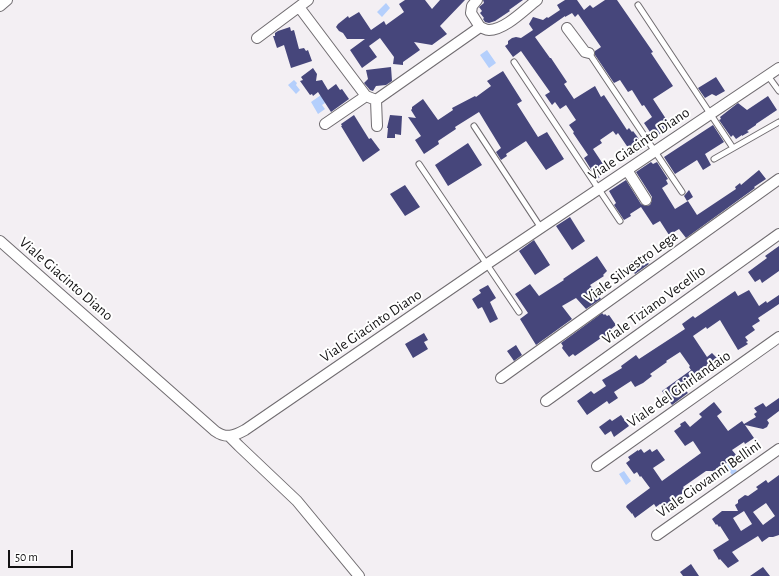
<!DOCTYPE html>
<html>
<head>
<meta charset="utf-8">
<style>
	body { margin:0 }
	#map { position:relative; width:779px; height:576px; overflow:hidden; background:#f3eff3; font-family:"Alegreya Sans",sans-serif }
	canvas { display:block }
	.scale { position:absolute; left:8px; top:550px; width:65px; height:18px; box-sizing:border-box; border:2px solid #131213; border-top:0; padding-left:5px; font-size:12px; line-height:14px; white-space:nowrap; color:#131213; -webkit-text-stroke:3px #fff; paint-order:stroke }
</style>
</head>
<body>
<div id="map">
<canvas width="779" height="576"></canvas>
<div class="scale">50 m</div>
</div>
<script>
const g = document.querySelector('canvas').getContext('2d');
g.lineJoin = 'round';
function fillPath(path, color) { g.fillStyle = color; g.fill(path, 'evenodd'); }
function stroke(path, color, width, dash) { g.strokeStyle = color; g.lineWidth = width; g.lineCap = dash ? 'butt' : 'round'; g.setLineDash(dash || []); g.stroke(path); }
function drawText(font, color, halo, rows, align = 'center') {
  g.font = font + ' "Alegreya Sans",sans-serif'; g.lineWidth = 4; g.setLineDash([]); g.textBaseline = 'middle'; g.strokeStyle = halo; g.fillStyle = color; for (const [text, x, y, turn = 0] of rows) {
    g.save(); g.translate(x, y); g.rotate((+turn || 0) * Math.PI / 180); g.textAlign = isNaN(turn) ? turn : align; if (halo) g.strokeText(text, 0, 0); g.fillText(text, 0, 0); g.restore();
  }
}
const water = new Path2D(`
	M 386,3 L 390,8 L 382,17 L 377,12 Z
	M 487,50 L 496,63 L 489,68 L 480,55 Z
	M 294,80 L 297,83 L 296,85 L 300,90 L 296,94 L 288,85 Z
	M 321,95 L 325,100 L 324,101 L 325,103 L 322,105 L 325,109 L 318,114 L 311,102 Z
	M 730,463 L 737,471 L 732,475 L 726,466 Z
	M 624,471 L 631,481 L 626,485 L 619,474 Z`);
const building = new Path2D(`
	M 405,0 L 425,0 L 432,9 L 440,0 L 465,0 L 440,26 L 447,34 L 432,45 L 414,42 L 420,50 L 403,62 L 403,65 L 393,64 L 394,57 L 380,38 L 369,46 L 377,57 L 362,68 L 350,50 L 365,39 L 347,39 L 343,33 L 339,31 L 336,27 L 338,24 L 348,16 L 349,18 L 359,12 L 371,30 L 384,21 L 386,25 L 404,12 L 399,4 Z
	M 483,0 L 523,0 L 509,10 L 510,11 L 495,21 L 489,23 L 485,22 L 483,19 L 484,18 L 480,13 L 482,11 L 479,7 L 484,3 Z
	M 565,0 L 577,0 L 584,10 L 590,5 L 593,8 L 605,0 L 617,0 L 653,52 L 651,53 L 673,86 L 653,99 L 670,125 L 662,130 L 663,132 L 654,138 L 644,123 L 652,117 L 644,105 L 642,106 L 632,90 L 628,92 L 620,80 L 614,83 L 595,55 L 595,51 L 601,47 L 578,14 L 575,17 L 572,13 L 565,17 L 565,16 L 535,37 L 550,58 L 551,58 L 567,82 L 564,84 L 574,99 L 595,86 L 601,97 L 604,95 L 627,130 L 629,128 L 632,132 L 633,131 L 639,139 L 637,140 L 643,149 L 633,155 L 618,133 L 616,135 L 613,131 L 600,140 L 602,143 L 593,149 L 607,170 L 601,173 L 603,175 L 597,179 L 584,158 L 588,155 L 573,133 L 574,132 L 569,125 L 576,120 L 566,105 L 560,109 L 555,102 L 552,105 L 545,95 L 550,92 L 521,51 L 513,57 L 505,46 L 508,44 L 508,41 L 512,38 L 516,37 L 521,38 L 533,30 L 529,24 L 533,17 L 543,20 L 547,17 L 548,18 L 560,10 L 557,5 Z
	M 290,27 L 291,31 L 294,30 L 299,49 L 304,48 L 306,51 L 308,50 L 312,61 L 291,68 L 284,45 L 277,48 L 273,36 L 275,36 L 275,33 L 278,31 Z
	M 391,67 L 392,81 L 386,85 L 376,86 L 373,91 L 370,90 L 364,83 L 368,79 L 366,70 Z
	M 313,68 L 317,74 L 316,81 L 322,80 L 328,90 L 336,84 L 340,90 L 342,89 L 349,99 L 331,112 L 318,92 L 313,96 L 312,94 L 310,95 L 300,81 L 303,80 L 301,77 Z
	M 503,71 L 522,101 L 517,104 L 538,137 L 547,132 L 564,159 L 546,170 L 526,141 L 506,154 L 507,156 L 501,160 L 496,152 L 501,148 L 479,112 L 455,127 L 456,129 L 438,141 L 439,144 L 424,154 L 415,140 L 421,136 L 408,117 L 416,118 L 411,110 L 412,109 L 412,107 L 423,99 L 438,120 L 453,110 L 452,108 L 475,96 L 476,97 L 491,86 L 487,81 Z
	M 716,77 L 725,91 L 716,96 L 712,94 L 705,98 L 698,88 Z
	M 768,96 L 777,110 L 756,124 L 756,125 L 747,131 L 749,132 L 742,136 L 742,135 L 736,139 L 733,135 L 731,137 L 719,120 L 721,119 L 720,117 L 738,103 L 747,110 Z
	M 354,115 L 369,139 L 371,138 L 380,150 L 363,162 L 341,126 L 342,126 L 341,124 Z
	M 390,115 L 402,116 L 401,135 L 395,134 L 395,138 L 387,138 L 388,128 L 387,128 Z
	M 713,125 L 724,142 L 705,154 L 711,165 L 703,170 L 697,160 L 675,174 L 664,157 Z
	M 468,143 L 482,165 L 448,186 L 435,165 Z
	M 651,162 L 653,164 L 657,162 L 668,179 L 666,180 L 668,184 L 662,188 L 675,209 L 688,201 L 697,215 L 736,189 L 735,187 L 740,183 L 741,185 L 759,170 L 766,179 L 754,187 L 755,188 L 686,238 L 679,229 L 669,235 L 660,221 L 653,225 L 641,207 L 630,214 L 631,216 L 624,220 L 614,205 L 616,203 L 609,191 L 626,180 L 641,204 L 646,206 L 650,205 L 652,200 L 652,197 L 636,172 Z
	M 405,185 L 420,207 L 405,216 L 390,194 Z
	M 689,190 L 693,197 L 687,201 L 684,196 Z
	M 570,217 L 585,241 L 572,250 L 556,226 Z
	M 534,240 L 550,265 L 535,275 L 519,251 Z
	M 779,246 L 779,271 L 762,283 L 760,279 L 755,282 L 748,272 L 767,258 L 765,256 Z
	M 647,252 L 652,259 L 647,262 L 649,264 L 635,274 L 628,264 Z
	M 597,256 L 607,271 L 603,275 L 604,276 L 590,285 L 601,299 L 586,309 L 576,298 L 562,306 L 572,319 L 536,345 L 520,319 L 528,313 L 515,294 L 530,284 L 539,296 L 564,280 L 563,279 Z
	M 488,285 L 496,298 L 490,302 L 498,319 L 490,323 L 482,307 L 478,309 L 472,299 L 481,293 L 479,290 Z
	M 749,290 L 759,306 L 766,301 L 767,303 L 779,295 L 779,304 L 758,318 L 760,321 L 752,326 L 755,330 L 745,337 L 748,341 L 746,342 L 748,344 L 738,350 L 720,320 L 707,329 L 706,327 L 693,336 L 707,357 L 712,353 L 717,358 L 713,361 L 718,368 L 712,373 L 709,370 L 689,385 L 691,387 L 686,391 L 688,393 L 672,405 L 662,391 L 691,370 L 689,367 L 690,366 L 680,352 L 666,361 L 667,362 L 650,374 L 652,376 L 643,383 L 635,387 L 631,381 L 614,392 L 618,398 L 609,404 L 607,401 L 587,415 L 577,401 L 591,391 L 594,394 L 606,386 L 602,380 L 622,368 L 621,366 L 636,355 L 639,359 L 685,329 L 682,324 L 693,316 L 695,318 L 735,291 L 738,296 Z
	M 602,313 L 604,315 L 605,314 L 607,316 L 609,315 L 616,325 L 610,330 L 613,333 L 605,338 L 604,336 L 575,356 L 573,354 L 569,357 L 562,348 L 563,346 L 561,343 Z
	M 424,333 L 428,340 L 424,342 L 428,349 L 413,358 L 405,344 Z
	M 516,345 L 522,355 L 514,361 L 507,351 Z
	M 779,398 L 779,411 L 767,420 L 769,423 L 767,427 L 763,429 L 745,425 L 754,438 L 745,444 L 744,442 L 732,450 L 737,456 L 713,472 L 712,471 L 706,471 L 683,487 L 686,491 L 662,508 L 660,504 L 656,507 L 654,504 L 635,518 L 632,513 L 632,514 L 626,507 L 627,505 L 650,488 L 641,476 L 640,477 L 637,472 L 634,474 L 626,463 L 630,460 L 628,457 L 638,450 L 638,451 L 641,449 L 644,453 L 650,449 L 652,452 L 657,449 L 665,460 L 653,468 L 662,481 L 701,453 L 693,441 L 685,446 L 674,431 L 681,426 L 680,424 L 685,421 L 690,427 L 702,417 L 699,414 L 714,402 L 722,412 L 717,416 L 728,431 L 742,421 L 744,424 L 756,417 L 754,414 L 757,412 L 754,408 L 763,403 L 766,407 Z
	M 621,415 L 629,426 L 614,437 L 611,431 L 605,435 L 599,427 L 610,419 L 612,421 Z
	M 779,475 L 779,535 L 773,537 L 769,537 L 762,542 L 758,536 L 732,552 L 739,561 L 728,568 L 720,559 L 719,560 L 713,550 L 729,540 L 720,526 L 719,527 L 717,524 L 716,525 L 712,519 L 722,511 L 738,511 L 735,505 L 738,503 L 738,500 L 745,495 L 748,496 L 758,489 L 756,487 L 766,480 L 768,483 ZM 766,503 L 775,516 L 763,525 L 753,512 ZM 744,511 L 752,524 L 741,531 L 733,518 Z
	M 691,564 L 699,576 L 683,576 L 680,572 Z
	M 763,567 L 770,576 L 750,576 Z`);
const service = new Path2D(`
	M 638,5 L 733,148
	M 589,53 L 682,192
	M 514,62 L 620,221
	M 768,76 L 779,91
	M 474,126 L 541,228
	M 714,159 L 779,122
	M 419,164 L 519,312`);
const minor = new Path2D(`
	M 477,0 L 472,6 L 471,13 L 480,27
	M 0,6 L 7,0
	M 299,7 L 366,96 L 376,100 L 377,126
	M 567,28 L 585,52 L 589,53
	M 257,38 L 308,0
	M 376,100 L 480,27 C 483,28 486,30 489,30 C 505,30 525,9 537,0
	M 325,124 L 366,96
	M 627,170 L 646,200
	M 0,241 L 215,431 C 226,439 234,436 245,430 L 487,264 L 779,68
	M 501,378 L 779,179
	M 546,401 L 779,234
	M 230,437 L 239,446 L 297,501 L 359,576
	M 597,466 L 779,337
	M 657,535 L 779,449`);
const streetNames = [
	["Viale Giacinto Diano",639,144,-34],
	["Viale Silvestro Lega",631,267,-36],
	["Viale Giacinto Diano",66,279,41],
	["Viale Tiziano Vecellio",654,305,-36],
	["Viale Giacinto Diano",371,326,-34],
	["Viale del Ghirlandaio",679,389,-35],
	["Viale Giovanni Bellini",709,479,-35]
];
fillPath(water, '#b4cffc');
fillPath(building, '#46467b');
stroke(service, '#706c70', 7);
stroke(minor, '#706c70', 12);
stroke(service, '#fff', 5);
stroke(minor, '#fff', 10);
drawText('15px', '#131213', '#fff', streetNames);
</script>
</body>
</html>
